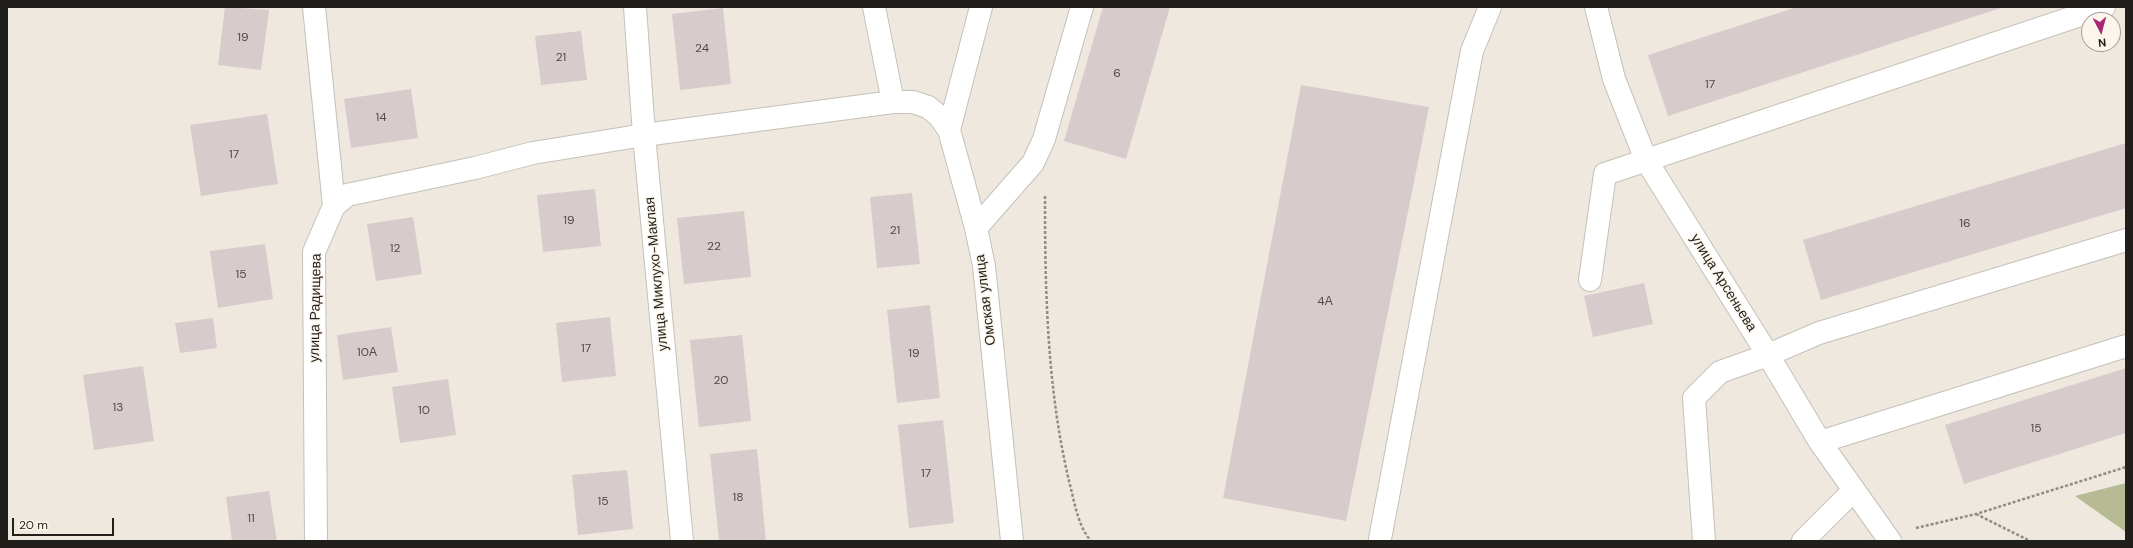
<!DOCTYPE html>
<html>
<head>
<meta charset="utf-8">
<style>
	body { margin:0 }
	#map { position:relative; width:2133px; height:548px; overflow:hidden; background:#eee8df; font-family:"DM Sans",sans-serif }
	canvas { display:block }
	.frame { position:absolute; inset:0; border:8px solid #211f1c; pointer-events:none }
	.north { position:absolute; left:2081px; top:12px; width:40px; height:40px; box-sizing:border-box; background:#fbf5ec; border:1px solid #a49f99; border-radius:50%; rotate:174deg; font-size:11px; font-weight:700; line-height:16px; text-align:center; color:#211f1c }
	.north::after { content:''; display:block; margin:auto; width:14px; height:18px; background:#a82673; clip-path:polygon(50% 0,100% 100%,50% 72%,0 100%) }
	.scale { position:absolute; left:12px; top:518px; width:102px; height:18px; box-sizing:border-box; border:2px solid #211f1c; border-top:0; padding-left:5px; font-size:12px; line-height:14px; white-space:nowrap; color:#211f1c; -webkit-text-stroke:3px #fbf5ec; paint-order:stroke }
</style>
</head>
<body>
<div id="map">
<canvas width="2133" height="548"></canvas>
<div class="frame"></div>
<div class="north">N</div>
<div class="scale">20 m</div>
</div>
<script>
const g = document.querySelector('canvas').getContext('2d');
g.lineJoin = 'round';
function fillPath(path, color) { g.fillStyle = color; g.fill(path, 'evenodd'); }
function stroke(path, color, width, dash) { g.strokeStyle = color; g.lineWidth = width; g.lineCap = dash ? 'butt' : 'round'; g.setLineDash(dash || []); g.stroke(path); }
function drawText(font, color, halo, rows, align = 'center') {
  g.font = font + ' "DM Sans",sans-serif'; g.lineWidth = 3; g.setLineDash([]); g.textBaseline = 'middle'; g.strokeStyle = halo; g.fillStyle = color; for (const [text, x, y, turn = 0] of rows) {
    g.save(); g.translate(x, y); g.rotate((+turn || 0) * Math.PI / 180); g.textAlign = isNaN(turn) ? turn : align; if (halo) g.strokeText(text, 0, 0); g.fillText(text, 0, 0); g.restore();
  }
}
const green = new Path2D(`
	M 2126,483 L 2126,532 L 2075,496 Z`);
const building = new Path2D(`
	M 225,7 L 269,10 L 261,70 L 218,65 Z
	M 1103,7 L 1170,7 L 1126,159 L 1064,141 Z
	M 1797,7 L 2004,7 L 1668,116 L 1648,55 Z
	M 723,8 L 731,84 L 680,90 L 672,14 Z
	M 581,31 L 587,80 L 541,85 L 535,36 Z
	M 1301,85 L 1429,107 L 1346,521 L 1223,498 Z
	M 411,89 L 418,138 L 351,148 L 344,99 Z
	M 267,114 L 278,184 L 201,196 L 190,125 Z
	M 2126,143 L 2126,208 L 1821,300 L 1803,240 Z
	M 595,189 L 601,246 L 543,252 L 537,195 Z
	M 912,193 L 920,264 L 877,268 L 870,197 Z
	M 744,211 L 751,277 L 684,284 L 677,218 Z
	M 413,217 L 422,274 L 376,281 L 367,224 Z
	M 265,244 L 273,299 L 218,308 L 210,251 Z
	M 1644,283 L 1653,324 L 1593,337 L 1584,296 Z
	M 930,305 L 940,398 L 897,403 L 887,310 Z
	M 610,317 L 616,376 L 562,382 L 556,323 Z
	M 213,318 L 217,348 L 180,353 L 175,323 Z
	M 391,327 L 398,372 L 343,380 L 337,335 Z
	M 742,335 L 751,421 L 699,427 L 690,340 Z
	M 143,366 L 154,441 L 94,450 L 83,375 Z
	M 2126,368 L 2126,433 L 1964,484 L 1945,425 Z
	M 448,379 L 456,435 L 400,443 L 392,387 Z
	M 943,420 L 954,523 L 909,528 L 898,425 Z
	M 757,449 L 766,541 L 719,541 L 710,454 Z
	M 627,470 L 633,529 L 578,535 L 572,475 Z
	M 269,491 L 277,541 L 232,541 L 226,497 Z`);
const path = new Path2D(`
	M 1045,196 C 1045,292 1047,391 1070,485 C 1075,504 1078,526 1091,541
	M 1976,514 L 2030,541
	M 1916,528 L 1976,514 L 2126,467`);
const minor = new Path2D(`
	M 314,7 L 334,206 L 314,252 L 316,541
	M 635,7 L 644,135 L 682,541
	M 874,7 L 893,102
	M 1596,7 L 1614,79 L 1646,160 L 1768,355 L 1820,442 L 1890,541
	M 949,130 L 981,7
	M 334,206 L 347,195 L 475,168 L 533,153 L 644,135 L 893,102 L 913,102 L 928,107 L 939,116 L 949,130 L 976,228 L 984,266 L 1012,541
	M 976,228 L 1033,163 L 1044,139 L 1082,7
	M 1590,280 L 1605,174 L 2104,7
	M 1820,442 L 2126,346
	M 1380,539 L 1472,51 L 1490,7
	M 1704,541 L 1694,398 L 1720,372 L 1768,355 L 1819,333 L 2126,240
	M 1803,541 L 1853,491`);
const numberNames = [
	["19",243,38],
	["24",702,49],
	["21",561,58],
	["6",1117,74],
	["17",1710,85],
	["14",381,118],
	["17",234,155],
	["19",569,221],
	["16",1965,224],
	["21",895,231],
	["22",714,247],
	["12",395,249],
	["15",241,275],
	["4А",1325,302],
	["17",586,349],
	["10А",367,353],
	["19",914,354],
	["20",721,381],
	["13",118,408],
	["10",424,411],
	["15",2036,429],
	["17",926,474],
	["18",738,498],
	["15",603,502],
	["11",251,519]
];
const streetNames = [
	["улица Миклухо-Маклая",657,274,-95],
	["улица Арсеньева",1723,283,58],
	["Омская улица",986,300,-97],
	["улица Радищева",316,308,-89]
];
fillPath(green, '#b7bb94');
fillPath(building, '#d8cbcb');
stroke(minor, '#c6c1b8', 24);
stroke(path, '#8f8b85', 2.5, [3, 2]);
stroke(minor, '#fff', 22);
drawText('12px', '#4f4a48', null, numberNames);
drawText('14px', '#211f1c', '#fbf5ec', streetNames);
</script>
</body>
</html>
